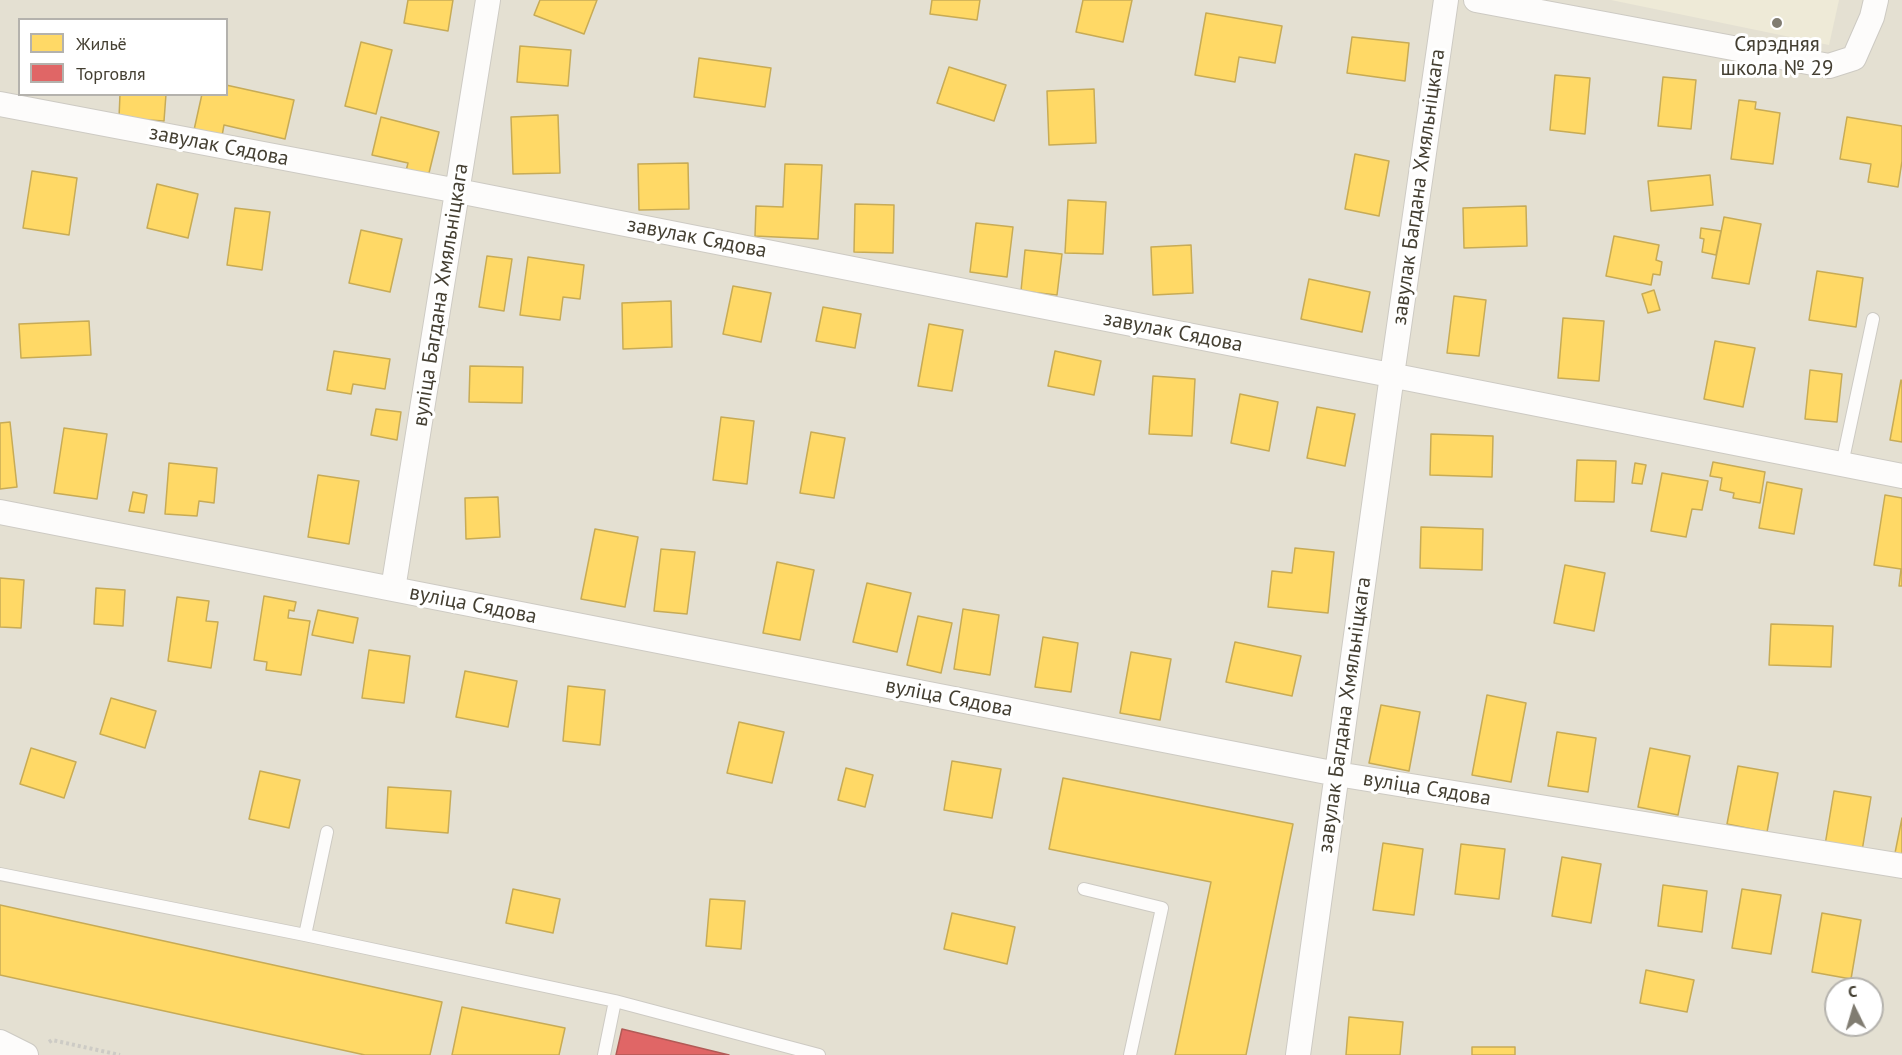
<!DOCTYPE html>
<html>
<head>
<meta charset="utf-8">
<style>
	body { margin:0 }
	#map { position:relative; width:1902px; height:1055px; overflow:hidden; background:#efede6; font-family:"PT Sans",sans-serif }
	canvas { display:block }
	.legend { position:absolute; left:18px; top:18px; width:210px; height:78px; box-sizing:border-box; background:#fff; border:2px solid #b4b2ad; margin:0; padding:8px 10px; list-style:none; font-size:18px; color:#443f32 }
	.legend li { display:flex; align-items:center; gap:12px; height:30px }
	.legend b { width:30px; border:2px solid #b4b2ad }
	.north { position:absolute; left:1824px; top:977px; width:60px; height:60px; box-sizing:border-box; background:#fff; border:2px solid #b4b2ad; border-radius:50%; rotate:355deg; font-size:16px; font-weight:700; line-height:24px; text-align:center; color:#443f32 }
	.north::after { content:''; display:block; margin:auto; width:21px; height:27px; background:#807c71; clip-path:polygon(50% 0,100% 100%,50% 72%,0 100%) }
</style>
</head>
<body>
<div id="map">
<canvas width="1902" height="1055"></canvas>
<ul class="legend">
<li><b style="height:16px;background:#ffd966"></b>Жильё</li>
<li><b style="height:16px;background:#e06666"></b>Торговля</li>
</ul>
<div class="north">С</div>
</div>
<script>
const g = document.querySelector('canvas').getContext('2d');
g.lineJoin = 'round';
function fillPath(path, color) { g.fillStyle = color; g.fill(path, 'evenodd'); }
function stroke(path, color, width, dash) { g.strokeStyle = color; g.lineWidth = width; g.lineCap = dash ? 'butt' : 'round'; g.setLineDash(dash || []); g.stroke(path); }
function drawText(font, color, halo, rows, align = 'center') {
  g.font = font + ' "PT Sans",sans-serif'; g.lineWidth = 6; g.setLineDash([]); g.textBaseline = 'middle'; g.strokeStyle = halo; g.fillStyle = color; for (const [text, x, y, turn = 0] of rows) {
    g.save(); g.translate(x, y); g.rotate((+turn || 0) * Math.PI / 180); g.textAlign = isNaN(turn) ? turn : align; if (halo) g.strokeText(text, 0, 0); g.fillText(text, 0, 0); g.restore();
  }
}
const residential = new Path2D(`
	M 0,0 L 1902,0 L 1902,1055 L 0,1055 ZM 20,20 L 226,20 L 226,94 L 20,94 ZM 1836,989 L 1872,989 L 1872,1025 L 1836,1025 Z`);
const education = new Path2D(`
	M 1611,0 L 1839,0 L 1829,45 Z`);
const homes = new Path2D(`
	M 408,0 L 453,0 L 448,31 L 404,23 Z
	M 540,0 L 597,0 L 584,34 L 534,15 Z
	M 932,0 L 980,0 L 977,20 L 930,14 Z
	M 1083,0 L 1132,0 L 1123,42 L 1076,32 Z
	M 1206,13 L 1282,26 L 1275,63 L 1239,57 L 1235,82 L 1195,75 Z
	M 1352,37 L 1409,43 L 1405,81 L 1347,73 Z
	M 361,42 L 392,50 L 376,114 L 345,106 Z
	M 520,46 L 571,50 L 568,86 L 517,82 Z
	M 699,58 L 771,68 L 765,107 L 694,97 Z
	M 949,67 L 1006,85 L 994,121 L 937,103 Z
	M 1555,75 L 1590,78 L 1585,134 L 1550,130 Z
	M 1663,77 L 1696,80 L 1691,129 L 1658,126 Z
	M 226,85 L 294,100 L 285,139 L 224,125 L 222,136 L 194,130 L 202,94 L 226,94 Z
	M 1094,89 L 1096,143 L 1049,145 L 1047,91 Z
	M 120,94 L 166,94 L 164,121 L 119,118 Z
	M 1739,100 L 1756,102 L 1755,109 L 1780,113 L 1773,164 L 1731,159 Z
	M 558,115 L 560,173 L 513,174 L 511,117 Z
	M 381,117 L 439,132 L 428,177 L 406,171 L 408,163 L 372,155 Z
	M 1847,117 L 1902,126 L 1902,161 L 1898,187 L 1868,182 L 1871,164 L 1840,159 Z
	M 1355,154 L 1389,161 L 1379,216 L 1345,209 Z
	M 688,163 L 689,209 L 639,210 L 638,164 Z
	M 785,164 L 822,165 L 818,239 L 755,236 L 756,206 L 783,207 Z
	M 32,171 L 77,178 L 69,235 L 23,228 Z
	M 1710,175 L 1713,205 L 1651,211 L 1648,181 Z
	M 157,184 L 198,194 L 188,238 L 147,228 Z
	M 1068,200 L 1106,202 L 1103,254 L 1065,253 Z
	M 855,204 L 894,205 L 893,253 L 854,252 Z
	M 1526,206 L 1527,246 L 1464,248 L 1463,208 Z
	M 235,208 L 270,212 L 262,270 L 227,265 Z
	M 1724,217 L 1761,224 L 1749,284 L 1712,278 Z
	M 976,223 L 1013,227 L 1007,277 L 970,272 Z
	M 1701,228 L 1721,231 L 1716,255 L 1702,252 L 1704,239 L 1700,238 Z
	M 361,230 L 402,239 L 390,292 L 349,283 Z
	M 1614,236 L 1659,245 L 1656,260 L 1662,262 L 1660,275 L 1653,274 L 1651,285 L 1606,276 Z
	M 1191,245 L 1193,293 L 1153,295 L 1151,247 Z
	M 1025,250 L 1062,254 L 1057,295 L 1021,291 Z
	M 487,256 L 512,259 L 504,311 L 479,307 Z
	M 528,257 L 584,265 L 580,299 L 563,297 L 560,320 L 520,315 Z
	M 1817,271 L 1863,278 L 1856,327 L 1809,320 Z
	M 1309,279 L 1370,292 L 1362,332 L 1301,319 Z
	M 733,286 L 771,293 L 761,342 L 723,334 Z
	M 1654,290 L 1660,310 L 1648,313 L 1642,294 Z
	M 1454,296 L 1486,300 L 1479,356 L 1447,353 Z
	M 671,301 L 672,347 L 623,349 L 622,303 Z
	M 823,307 L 861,314 L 855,348 L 816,341 Z
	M 1563,318 L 1604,321 L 1599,381 L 1558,378 Z
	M 89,321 L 91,355 L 21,358 L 19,324 Z
	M 929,324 L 963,330 L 952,391 L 918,386 Z
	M 1715,341 L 1755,348 L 1743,407 L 1704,399 Z
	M 334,351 L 390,359 L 385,389 L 353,384 L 351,394 L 327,390 Z
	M 1055,351 L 1101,361 L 1094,395 L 1048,386 Z
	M 470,366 L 523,367 L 522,403 L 469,402 Z
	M 1810,370 L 1842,374 L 1837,422 L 1805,419 Z
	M 1153,376 L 1195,379 L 1192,436 L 1149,434 Z
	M 1901,380 L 1902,381 L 1902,442 L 1890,440 Z
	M 1240,394 L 1278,402 L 1269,451 L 1231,443 Z
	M 1317,407 L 1355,414 L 1345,466 L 1307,458 Z
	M 376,409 L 401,412 L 397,440 L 371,435 Z
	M 721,417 L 754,421 L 747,484 L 713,480 Z
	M 10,422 L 17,487 L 0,489 L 0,423 Z
	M 64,428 L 107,434 L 97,499 L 54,493 Z
	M 811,432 L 845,438 L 834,498 L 800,493 Z
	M 1431,434 L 1493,436 L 1492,477 L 1430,475 Z
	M 1577,460 L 1616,461 L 1614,502 L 1575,501 Z
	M 1713,462 L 1765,472 L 1760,503 L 1733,498 L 1734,493 L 1720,490 L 1722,478 L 1710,476 Z
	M 169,463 L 217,468 L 214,503 L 199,501 L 197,516 L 165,514 Z
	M 1635,463 L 1646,465 L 1642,484 L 1632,483 Z
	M 1662,473 L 1708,481 L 1702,510 L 1692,509 L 1686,537 L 1651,531 Z
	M 318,475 L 359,481 L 349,544 L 308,537 Z
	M 1767,482 L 1802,489 L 1794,534 L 1759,528 Z
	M 133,492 L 147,495 L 144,513 L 129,511 Z
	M 1885,495 L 1902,498 L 1902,586 L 1899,586 L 1901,569 L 1874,565 Z
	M 498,497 L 500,537 L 466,539 L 465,498 Z
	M 1421,527 L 1483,529 L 1482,570 L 1420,568 Z
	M 595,529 L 638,537 L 625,607 L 581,599 Z
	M 1295,548 L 1334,552 L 1328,613 L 1268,607 L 1272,571 L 1292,573 Z
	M 661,549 L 695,552 L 687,614 L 654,611 Z
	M 777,562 L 814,570 L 800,640 L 763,633 Z
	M 1565,565 L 1605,573 L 1594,631 L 1554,623 Z
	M 0,578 L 24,580 L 21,628 L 0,627 Z
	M 867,583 L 911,593 L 897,652 L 853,642 Z
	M 96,588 L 125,590 L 123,626 L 94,624 Z
	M 264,596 L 296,602 L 294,611 L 289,610 L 288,618 L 310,621 L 301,675 L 266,670 L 267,662 L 254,660 Z
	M 177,597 L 209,601 L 206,621 L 218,622 L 211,668 L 168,661 Z
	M 963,609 L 999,615 L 990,675 L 954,669 Z
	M 318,610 L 358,618 L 353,643 L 312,635 Z
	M 918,616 L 952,623 L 941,673 L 907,665 Z
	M 1771,624 L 1833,626 L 1831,667 L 1769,665 Z
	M 1043,637 L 1078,643 L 1071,692 L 1035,687 Z
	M 1235,642 L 1301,656 L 1292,696 L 1226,682 Z
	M 369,650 L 410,656 L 404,703 L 362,698 Z
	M 1131,652 L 1171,659 L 1160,720 L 1120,713 Z
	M 465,671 L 517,681 L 508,727 L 456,717 Z
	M 568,686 L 605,690 L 600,745 L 563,741 Z
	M 1487,695 L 1526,703 L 1511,782 L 1472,775 Z
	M 111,698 L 156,711 L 145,748 L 100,734 Z
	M 1381,705 L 1420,712 L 1409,771 L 1369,763 Z
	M 739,722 L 784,732 L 772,783 L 727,773 Z
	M 1557,732 L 1596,738 L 1588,792 L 1548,786 Z
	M 31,748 L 76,762 L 64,798 L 20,784 Z
	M 1650,748 L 1690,756 L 1678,815 L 1638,807 Z
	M 952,761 L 1001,769 L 992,818 L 944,810 Z
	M 1738,766 L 1778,773 L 1767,832 L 1727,824 Z
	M 846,768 L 873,775 L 865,807 L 838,800 Z
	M 260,771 L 300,780 L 289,828 L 249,819 Z
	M 1063,778 L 1293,824 L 1246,1055 L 1175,1055 L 1211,882 L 1049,849 Z
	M 388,787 L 451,791 L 448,833 L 386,828 Z
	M 1834,791 L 1871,797 L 1862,851 L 1825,845 Z
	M 1902,818 L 1902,859 L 1894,858 Z
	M 1383,843 L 1423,849 L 1414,915 L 1373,910 Z
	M 1461,844 L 1505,849 L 1499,899 L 1455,894 Z
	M 1562,857 L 1601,864 L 1591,923 L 1552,916 Z
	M 1663,885 L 1707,891 L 1702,932 L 1658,926 Z
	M 513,889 L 560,899 L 553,933 L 506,923 Z
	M 1742,889 L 1781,895 L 1771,954 L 1732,948 Z
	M 710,899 L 745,901 L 741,949 L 706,946 Z
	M 0,905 L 442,1002 L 430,1055 L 365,1055 L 0,975 Z
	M 952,913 L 1015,927 L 1007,964 L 944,949 Z
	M 1822,913 L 1861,920 L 1851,979 L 1812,972 Z
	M 1646,970 L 1694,980 L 1687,1012 L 1640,1003 Z
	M 462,1007 L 565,1028 L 559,1055 L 452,1055 Z
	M 1349,1017 L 1403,1022 L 1400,1055 L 1346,1055 Z
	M 1472,1047 L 1515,1047 L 1515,1055 L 1472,1055 Z`);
const shops = new Path2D(`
	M 622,1029 L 729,1055 L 616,1055 Z`);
const path = new Path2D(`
	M 49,1042 L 52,1040 L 120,1055`);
const service = new Path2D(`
	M 1842,464 L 1873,319
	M 0,874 L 305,935 L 615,1001 L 604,1055
	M 1084,889 L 1162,908 L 1130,1055
	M 305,935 L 327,832
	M 615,1001 L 819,1055`);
const minor = new Path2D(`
	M 1476,0 L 1829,66 L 1854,58 L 1872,17 L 1876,0
	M 0,104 L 458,191 L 1902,476
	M 0,512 L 1337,774 L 1902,866
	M 393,589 L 488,0
	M 0,1042 L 26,1055
	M 1298,1055 L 1392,375 L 1446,0`);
const markers = [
	[1777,23,6,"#807c71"]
];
const poiNames = [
	["Сярэдняя",1777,45],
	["школа № 29",1777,69]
];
const streetNames = [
	["завулак Сядова",219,146,11],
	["завулак Багдана Хмяльніцкага",1419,187,-82],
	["завулак Сядова",697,238,11],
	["вуліца Багдана Хмяльніцкага",441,295,-81],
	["завулак Сядова",1173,332,11],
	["вуліца Сядова",473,605,11],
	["вуліца Сядова",949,698,11],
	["завулак Багдана Хмяльніцкага",1345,715,-82],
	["вуліца Сядова",1427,789,9]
];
fillPath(residential, '#e4e0d2');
fillPath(education, '#eeead7');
fillPath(homes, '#ffd966');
stroke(homes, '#c7ab56', 1.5);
fillPath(shops, '#e06666');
stroke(shops, '#b15a56', 1.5);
stroke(service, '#cdcac3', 14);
stroke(minor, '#cdcac3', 26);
stroke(path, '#cdcbc5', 4, [3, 3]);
stroke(service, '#fdfcfb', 12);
stroke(minor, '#fdfcfb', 24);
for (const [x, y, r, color] of markers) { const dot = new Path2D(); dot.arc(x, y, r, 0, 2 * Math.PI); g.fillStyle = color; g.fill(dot); stroke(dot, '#fff', 2); }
drawText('21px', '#443f32', '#fff', poiNames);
drawText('21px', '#443f32', '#fff', streetNames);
</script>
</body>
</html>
